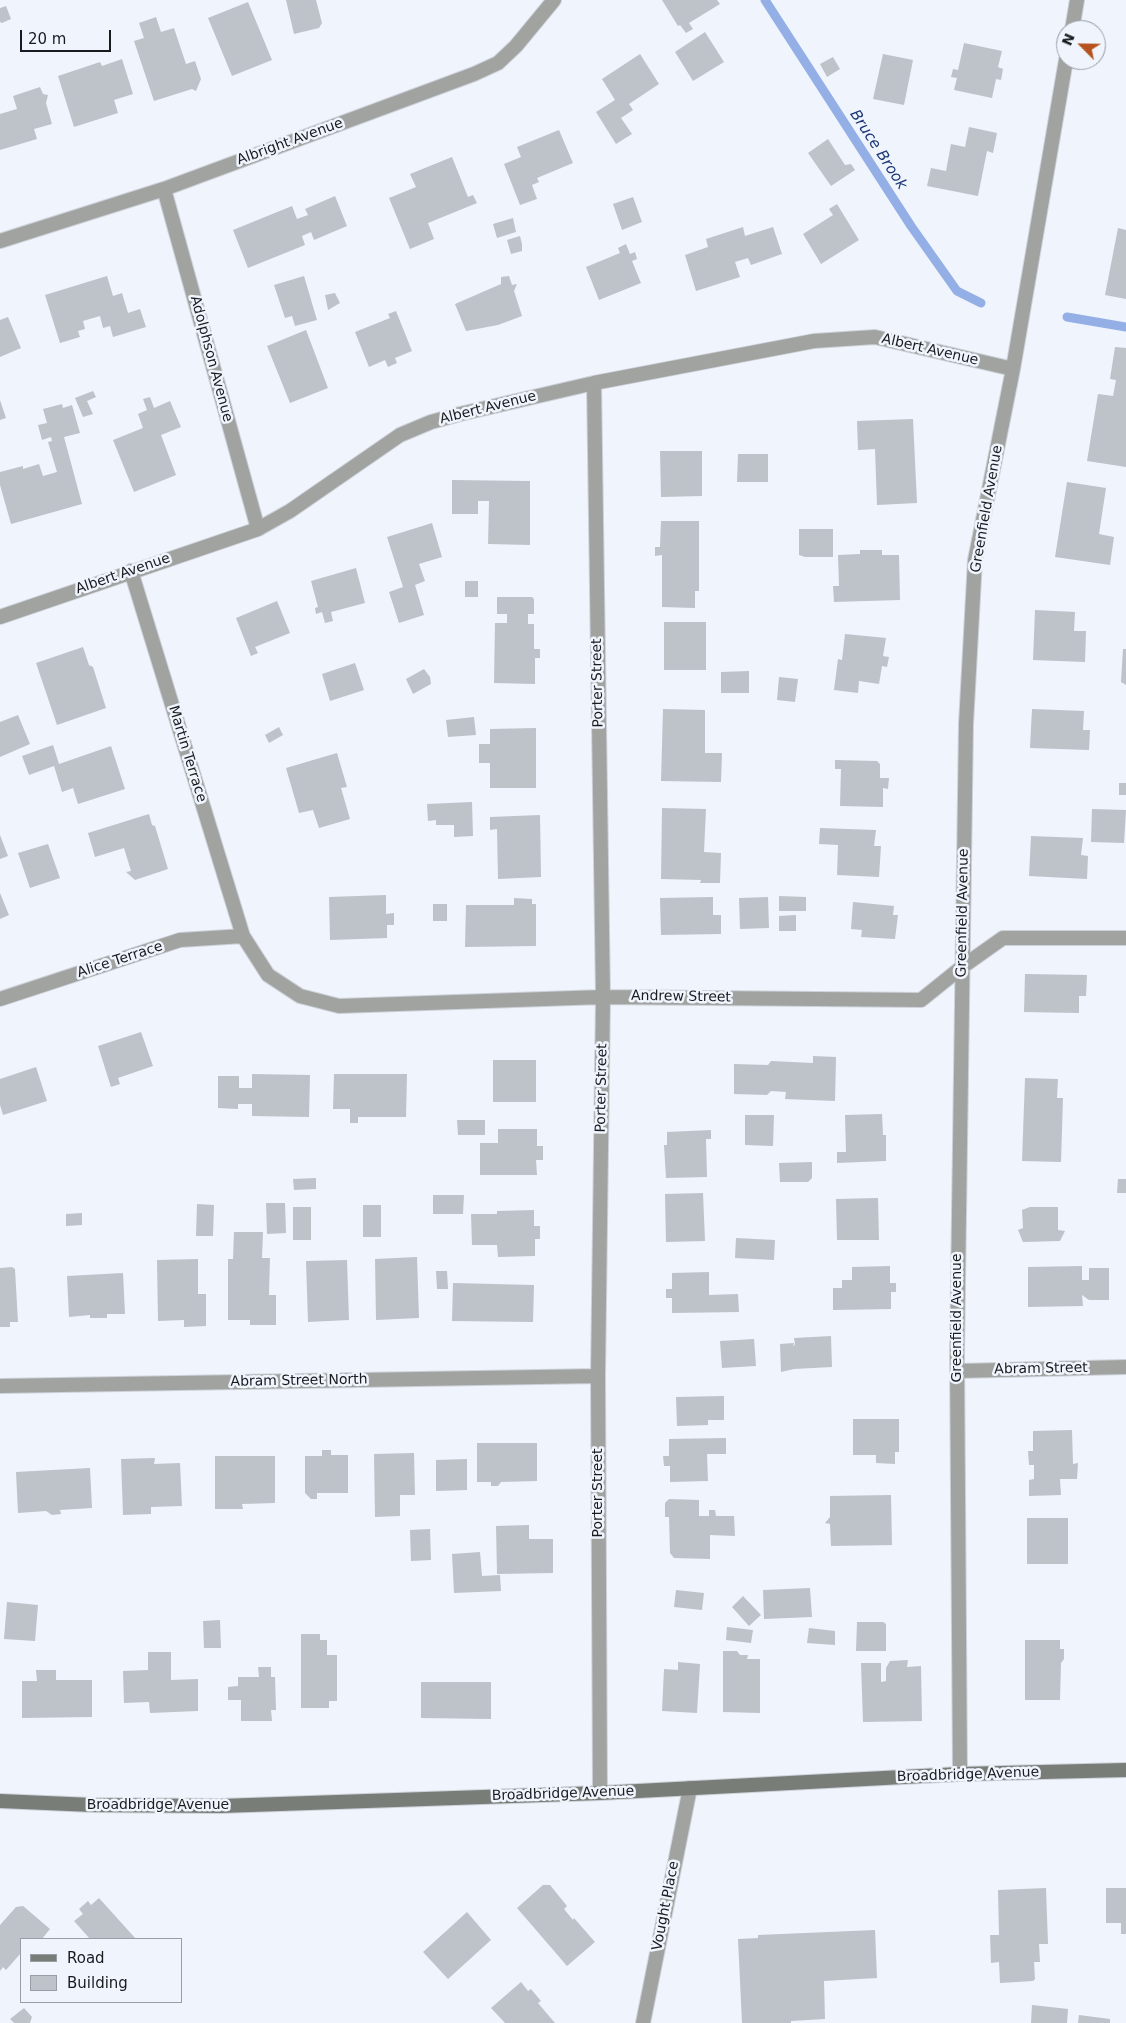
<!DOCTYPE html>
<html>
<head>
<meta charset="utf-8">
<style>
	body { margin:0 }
	#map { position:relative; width:1126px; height:2023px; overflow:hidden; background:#eff4fd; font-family:"DejaVu Sans",sans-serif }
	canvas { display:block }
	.legend { position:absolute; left:20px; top:1938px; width:162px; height:65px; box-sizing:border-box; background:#eff4fd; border:1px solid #999da4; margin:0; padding:6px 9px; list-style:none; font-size:15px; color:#191b1e }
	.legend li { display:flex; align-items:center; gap:10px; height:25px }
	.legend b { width:25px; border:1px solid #999da4 }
	.north { position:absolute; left:1056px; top:20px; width:50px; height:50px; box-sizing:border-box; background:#eff4fd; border:1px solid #999da4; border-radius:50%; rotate:293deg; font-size:14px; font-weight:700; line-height:20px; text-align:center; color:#191b1e }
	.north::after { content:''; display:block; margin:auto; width:18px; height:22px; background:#b7531f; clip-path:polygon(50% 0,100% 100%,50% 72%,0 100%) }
	.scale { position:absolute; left:20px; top:30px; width:91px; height:22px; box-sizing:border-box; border:2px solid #191b1e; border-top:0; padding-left:6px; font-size:15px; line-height:18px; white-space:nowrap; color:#191b1e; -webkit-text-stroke:4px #eff4fd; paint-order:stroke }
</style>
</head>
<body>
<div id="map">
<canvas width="1126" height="2023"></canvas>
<ul class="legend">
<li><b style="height:6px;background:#797d78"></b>Road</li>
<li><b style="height:14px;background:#bec3ca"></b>Building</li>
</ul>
<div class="north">N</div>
<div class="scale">20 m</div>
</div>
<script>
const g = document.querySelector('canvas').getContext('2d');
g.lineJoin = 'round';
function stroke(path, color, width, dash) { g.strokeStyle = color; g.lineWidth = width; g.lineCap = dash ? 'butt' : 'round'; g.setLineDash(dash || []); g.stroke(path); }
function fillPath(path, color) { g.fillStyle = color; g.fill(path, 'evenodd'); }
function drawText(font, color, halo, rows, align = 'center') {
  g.font = font + ' "DejaVu Sans",sans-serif'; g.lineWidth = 5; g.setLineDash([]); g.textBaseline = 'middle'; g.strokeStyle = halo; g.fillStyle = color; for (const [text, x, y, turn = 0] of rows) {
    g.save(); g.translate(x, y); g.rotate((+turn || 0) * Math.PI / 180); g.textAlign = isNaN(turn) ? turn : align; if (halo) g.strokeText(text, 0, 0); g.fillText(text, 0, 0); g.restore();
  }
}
const stream = new Path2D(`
	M 765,0 L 911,226 L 957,291 L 981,303
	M 1067,317 L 1126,327`);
const building = new Path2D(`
	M 286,0 L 316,0 L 322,23 L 319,28 L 294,34 Z
	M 662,0 L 717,0 L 720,4 L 689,23 L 693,29 L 686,33 L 680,25 L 678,26 Z
	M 248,2 L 272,60 L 232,76 L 208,18 Z
	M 6,6 L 11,19 L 2,23 L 0,22 L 0,8 Z
	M 156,17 L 161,32 L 174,28 L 186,64 L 195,61 L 201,79 L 196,91 L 192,89 L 154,101 L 134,41 L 144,38 L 139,23 Z
	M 705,32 L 724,62 L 693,81 L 675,52 Z
	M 964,43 L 1002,51 L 998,67 L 1003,69 L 1001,80 L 996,79 L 992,98 L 954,90 L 957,78 L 951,77 L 953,69 L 958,70 Z
	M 640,54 L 659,84 L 629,104 L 633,110 L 621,118 L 632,134 L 616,144 L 596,112 L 615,100 L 602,79 Z
	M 883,54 L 913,60 L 904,105 L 873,99 Z
	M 833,57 L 840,69 L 827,77 L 820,64 Z
	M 122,59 L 133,94 L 114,100 L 118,113 L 74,127 L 58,76 L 100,62 L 102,66 Z
	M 40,87 L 43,94 L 48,95 L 46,103 L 52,124 L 34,129 L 37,139 L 0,150 L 0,114 L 17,109 L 13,96 Z
	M 969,127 L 997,133 L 993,153 L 987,151 L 978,196 L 927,186 L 931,168 L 946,171 L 951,144 L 965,147 Z
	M 559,130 L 573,163 L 537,178 L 539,182 L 532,185 L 537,199 L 520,205 L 504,164 L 521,157 L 517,147 Z
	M 828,139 L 845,165 L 851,164 L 855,170 L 831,186 L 808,153 Z
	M 452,157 L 468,197 L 473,195 L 477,203 L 428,223 L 434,239 L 410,249 L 389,198 L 416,187 L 410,174 Z
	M 335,196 L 347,226 L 314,240 L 311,232 L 302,236 L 305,245 L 248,268 L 233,230 L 292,206 L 297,219 L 308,215 L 305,209 Z
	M 633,197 L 642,222 L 622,230 L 613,204 Z
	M 837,204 L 859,240 L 821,264 L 803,234 L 833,215 L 829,209 Z
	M 513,218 L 516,232 L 497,238 L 493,224 Z
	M 743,227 L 745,236 L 773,227 L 782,254 L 751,265 L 748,258 L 735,262 L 740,277 L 696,291 L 685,255 L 708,247 L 706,239 Z
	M 1118,228 L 1126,230 L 1126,299 L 1105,295 Z
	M 520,236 L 522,244 L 522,251 L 511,254 L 507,240 Z
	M 626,244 L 630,254 L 635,252 L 637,259 L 632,261 L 641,283 L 599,300 L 586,267 L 620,253 L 618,248 Z
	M 107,276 L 113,296 L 122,293 L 128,313 L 140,309 L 146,327 L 113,337 L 110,326 L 103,328 L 100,316 L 83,321 L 85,329 L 78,331 L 80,337 L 60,343 L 45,295 Z
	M 304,276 L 317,320 L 295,326 L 292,316 L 285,318 L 274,285 Z
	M 509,276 L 512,285 L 517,284 L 514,291 L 522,316 L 498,325 L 466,331 L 455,304 L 501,284 L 501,277 Z
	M 335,293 L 340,303 L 328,310 L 325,295 Z
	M 396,311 L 412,351 L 395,358 L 397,363 L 388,367 L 385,360 L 369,367 L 355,332 L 390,318 L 388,314 Z
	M 8,317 L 21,348 L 0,357 L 0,320 Z
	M 306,330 L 328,388 L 290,403 L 267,346 Z
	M 1115,347 L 1126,348 L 1126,467 L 1087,461 L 1098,394 L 1113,396 L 1116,380 L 1110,379 Z
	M 93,391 L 96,397 L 87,401 L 93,414 L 83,417 L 75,398 Z
	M 150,397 L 154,408 L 170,401 L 181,427 L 161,435 L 176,475 L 134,492 L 113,440 L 143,428 L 138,414 L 147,410 L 143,399 Z
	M 0,400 L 6,418 L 0,420 Z
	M 62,404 L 63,408 L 72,405 L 80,433 L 64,437 L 82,504 L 11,524 L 0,485 L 0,472 L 23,466 L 23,469 L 39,464 L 43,476 L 57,472 L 48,442 L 52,441 L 51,437 L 42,440 L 38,425 L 47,423 L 43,409 Z
	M 913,419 L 917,503 L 877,505 L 875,449 L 858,450 L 857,421 Z
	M 660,451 L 702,451 L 702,496 L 661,497 Z
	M 738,454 L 768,454 L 768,482 L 737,482 Z
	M 452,480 L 530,481 L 530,545 L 488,544 L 489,501 L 478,501 L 478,514 L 452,514 Z
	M 1067,482 L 1106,488 L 1099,534 L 1114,537 L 1110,565 L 1055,557 Z
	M 661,521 L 699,521 L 699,591 L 695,591 L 695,608 L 662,607 L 662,555 L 655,556 L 655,547 L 660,547 Z
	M 432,523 L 442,557 L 419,564 L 425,581 L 415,585 L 424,615 L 399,623 L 389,592 L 403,587 L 387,537 Z
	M 799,529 L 833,529 L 833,557 L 805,557 L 799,555 Z
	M 860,550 L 882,550 L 882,555 L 899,555 L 900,600 L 834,602 L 833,586 L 839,586 L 838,555 L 860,554 Z
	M 356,568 L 365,603 L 331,612 L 333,621 L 325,623 L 322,612 L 316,614 L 315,608 L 318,607 L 311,581 Z
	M 465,581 L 478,581 L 478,597 L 465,597 Z
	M 497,597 L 532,597 L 534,599 L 534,614 L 528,614 L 528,624 L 534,624 L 534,649 L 540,649 L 540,658 L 535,658 L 535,684 L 494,683 L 495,623 L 507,623 L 507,614 L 497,614 Z
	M 277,601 L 290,633 L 255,647 L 258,653 L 251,656 L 236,618 Z
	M 1035,610 L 1075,612 L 1074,631 L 1086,631 L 1085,662 L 1033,660 Z
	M 664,622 L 706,622 L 706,670 L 664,670 Z
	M 845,634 L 886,638 L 883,656 L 889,657 L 887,667 L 882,666 L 879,684 L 859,681 L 858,693 L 834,690 L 838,659 L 842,660 Z
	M 83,647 L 89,665 L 93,667 L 106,708 L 57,725 L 36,663 Z
	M 1123,649 L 1126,649 L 1126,685 L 1121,682 Z
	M 355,663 L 364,690 L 330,701 L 322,674 Z
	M 424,669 L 430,677 L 431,684 L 413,694 L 406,679 Z
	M 749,671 L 749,693 L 721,693 L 721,672 Z
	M 779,677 L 798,679 L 795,702 L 777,700 Z
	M 663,709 L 705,710 L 705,753 L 722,753 L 721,782 L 661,781 Z
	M 1032,709 L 1084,711 L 1083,730 L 1090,730 L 1089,750 L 1030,748 Z
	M 18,715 L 30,744 L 0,757 L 0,722 Z
	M 474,717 L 476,735 L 448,737 L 446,720 Z
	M 279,727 L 283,735 L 269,743 L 265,735 Z
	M 536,728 L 536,788 L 490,788 L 490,763 L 479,763 L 479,744 L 490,744 L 490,729 Z
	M 53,745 L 59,764 L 111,746 L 125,789 L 78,804 L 73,788 L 62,792 L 54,766 L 29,775 L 22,756 Z
	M 337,753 L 347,787 L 341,788 L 350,819 L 319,828 L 313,810 L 299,813 L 286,768 Z
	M 835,760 L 877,761 L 880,764 L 880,778 L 889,778 L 888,789 L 883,788 L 883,807 L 840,806 L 841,769 L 835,769 Z
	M 1119,783 L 1126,783 L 1126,795 L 1119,795 Z
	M 472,802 L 473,836 L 454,837 L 454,825 L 436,825 L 436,820 L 428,821 L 427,804 Z
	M 662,808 L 706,809 L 704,852 L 721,853 L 720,883 L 700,883 L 701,880 L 661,879 Z
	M 1092,809 L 1126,810 L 1124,843 L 1091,842 Z
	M 149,814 L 152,825 L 155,826 L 168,869 L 135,880 L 126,872 L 131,871 L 124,848 L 95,857 L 88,833 Z
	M 540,815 L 541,877 L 498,879 L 497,829 L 490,830 L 490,817 Z
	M 820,828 L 876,830 L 874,846 L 881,846 L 879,877 L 837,875 L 838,845 L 819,844 Z
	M 0,835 L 8,856 L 0,859 Z
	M 1031,836 L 1083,838 L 1081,855 L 1088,856 L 1087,879 L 1029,876 Z
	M 48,844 L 60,878 L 30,888 L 18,853 Z
	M 0,893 L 9,915 L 0,919 Z
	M 386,895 L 386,914 L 394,913 L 394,925 L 387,925 L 387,938 L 330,940 L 329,897 Z
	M 779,896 L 806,897 L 806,911 L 779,911 Z
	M 713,897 L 713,915 L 721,915 L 721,934 L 661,935 L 660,898 Z
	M 768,897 L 769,928 L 740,929 L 739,898 Z
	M 514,898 L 532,899 L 532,904 L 536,904 L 536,946 L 465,947 L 466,905 L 514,905 Z
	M 853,902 L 894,906 L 893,915 L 898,915 L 895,939 L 861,937 L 862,930 L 851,929 Z
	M 433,904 L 447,904 L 447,921 L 433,921 Z
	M 796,915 L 796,931 L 779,931 L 779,916 Z
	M 1025,974 L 1087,975 L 1086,996 L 1079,996 L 1079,1013 L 1024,1012 Z
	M 141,1032 L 153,1066 L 118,1078 L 120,1084 L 111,1087 L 98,1046 Z
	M 813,1056 L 836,1057 L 835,1101 L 785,1099 L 786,1092 L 771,1091 L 767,1095 L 734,1094 L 734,1064 L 768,1065 L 771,1061 L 813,1063 Z
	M 493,1060 L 536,1060 L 536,1102 L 493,1102 Z
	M 36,1067 L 47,1101 L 3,1115 L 0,1105 L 0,1079 Z
	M 252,1074 L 310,1075 L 309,1117 L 252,1116 L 252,1104 L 238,1104 L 238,1109 L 218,1108 L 218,1076 L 239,1076 L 239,1088 L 252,1088 Z
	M 334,1074 L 407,1074 L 406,1117 L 358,1117 L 358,1123 L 350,1123 L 350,1109 L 333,1109 Z
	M 1025,1078 L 1058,1079 L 1057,1098 L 1063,1098 L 1061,1162 L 1022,1161 Z
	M 882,1114 L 883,1135 L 886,1135 L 886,1161 L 837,1163 L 837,1152 L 846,1152 L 845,1115 Z
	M 745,1115 L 774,1115 L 773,1146 L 745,1145 Z
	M 457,1120 L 485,1120 L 485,1135 L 458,1135 Z
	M 498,1129 L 537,1129 L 537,1146 L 543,1146 L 543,1160 L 536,1160 L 537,1175 L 480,1175 L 480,1143 L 498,1143 Z
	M 711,1130 L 711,1139 L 706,1139 L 707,1177 L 666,1178 L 664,1145 L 667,1145 L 667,1132 Z
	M 812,1162 L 812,1178 L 808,1182 L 780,1182 L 779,1163 Z
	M 316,1178 L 316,1189 L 294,1190 L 293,1179 Z
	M 1118,1179 L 1126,1179 L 1126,1193 L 1117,1193 Z
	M 703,1193 L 705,1241 L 666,1242 L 665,1194 Z
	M 433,1195 L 464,1195 L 463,1214 L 433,1214 Z
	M 878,1198 L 879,1240 L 837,1240 L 836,1199 Z
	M 266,1203 L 285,1203 L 286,1233 L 267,1234 Z
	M 197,1204 L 214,1205 L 213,1236 L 196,1236 Z
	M 363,1205 L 381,1205 L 381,1237 L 363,1237 Z
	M 293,1207 L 311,1207 L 311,1240 L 293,1240 Z
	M 1030,1207 L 1058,1207 L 1058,1230 L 1065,1231 L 1060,1241 L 1023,1242 L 1018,1230 L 1023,1228 L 1022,1210 Z
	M 534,1210 L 534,1226 L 540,1226 L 540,1239 L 535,1239 L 535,1256 L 498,1257 L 497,1245 L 472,1245 L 471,1214 L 497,1214 L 497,1211 Z
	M 82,1213 L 82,1225 L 66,1226 L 66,1214 Z
	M 234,1232 L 263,1232 L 262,1258 L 270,1258 L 269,1295 L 276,1295 L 276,1325 L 250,1325 L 250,1320 L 228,1320 L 228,1259 L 233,1259 Z
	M 736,1238 L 775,1240 L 774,1260 L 735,1258 Z
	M 417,1257 L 419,1318 L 376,1320 L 375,1259 Z
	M 198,1259 L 198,1294 L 206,1294 L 206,1326 L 184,1327 L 184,1320 L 158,1321 L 157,1260 Z
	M 347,1260 L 349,1320 L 308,1322 L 306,1261 Z
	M 890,1266 L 890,1283 L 896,1283 L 896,1292 L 891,1292 L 891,1309 L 833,1310 L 833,1288 L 842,1288 L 842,1280 L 852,1280 L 852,1267 Z
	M 1082,1266 L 1082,1280 L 1089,1280 L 1089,1268 L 1109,1268 L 1109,1300 L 1089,1300 L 1082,1295 L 1083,1306 L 1028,1307 L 1028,1267 Z
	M 12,1267 L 15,1269 L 18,1322 L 10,1322 L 10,1327 L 0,1327 L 0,1268 Z
	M 436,1271 L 447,1271 L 448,1289 L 437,1289 Z
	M 709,1272 L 709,1295 L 738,1294 L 739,1312 L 672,1313 L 672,1298 L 666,1298 L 666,1289 L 672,1289 L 672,1273 Z
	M 123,1273 L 125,1314 L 107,1314 L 107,1318 L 90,1318 L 90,1315 L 69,1317 L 67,1276 Z
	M 453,1283 L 534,1285 L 533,1322 L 452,1321 Z
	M 831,1336 L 832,1367 L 794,1369 L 781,1372 L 780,1344 L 794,1343 L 793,1347 L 795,1344 L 794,1338 Z
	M 754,1339 L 756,1366 L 722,1368 L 720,1341 Z
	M 724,1396 L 724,1420 L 708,1420 L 708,1425 L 677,1426 L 676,1397 Z
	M 853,1419 L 899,1419 L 899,1452 L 895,1452 L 895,1464 L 876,1463 L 876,1455 L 853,1455 Z
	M 1072,1430 L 1073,1464 L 1078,1463 L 1077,1479 L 1060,1479 L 1061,1495 L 1029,1496 L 1029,1480 L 1034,1479 L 1034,1465 L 1029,1465 L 1028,1451 L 1033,1451 L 1033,1431 Z
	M 726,1438 L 726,1454 L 707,1454 L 708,1481 L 670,1482 L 670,1466 L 664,1466 L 663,1456 L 669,1456 L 669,1439 Z
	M 477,1443 L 537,1443 L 537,1481 L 501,1482 L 498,1486 L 491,1486 L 491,1482 L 477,1482 Z
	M 322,1450 L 331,1450 L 331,1455 L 348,1455 L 348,1493 L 317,1493 L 317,1499 L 311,1499 L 305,1493 L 305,1456 L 322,1456 Z
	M 414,1453 L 415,1495 L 400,1495 L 400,1516 L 375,1517 L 374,1454 Z
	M 215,1456 L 275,1456 L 275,1503 L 242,1504 L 243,1509 L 215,1509 Z
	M 155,1458 L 154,1464 L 180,1463 L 182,1506 L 151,1507 L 151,1514 L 123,1515 L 121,1459 Z
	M 467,1459 L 467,1490 L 436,1491 L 436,1460 Z
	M 90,1468 L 92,1508 L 60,1510 L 61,1514 L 52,1515 L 46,1511 L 18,1513 L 16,1472 Z
	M 891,1495 L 892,1545 L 831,1546 L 830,1524 L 825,1523 L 830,1517 L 830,1496 Z
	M 669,1499 L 699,1500 L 699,1516 L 709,1516 L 709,1510 L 715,1510 L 716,1516 L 734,1516 L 735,1536 L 710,1535 L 710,1559 L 674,1558 L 670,1553 L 669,1517 L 665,1517 L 665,1503 Z
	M 1027,1518 L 1068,1518 L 1068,1564 L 1027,1564 Z
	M 529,1525 L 529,1539 L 553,1539 L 553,1573 L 497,1574 L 496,1526 Z
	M 430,1529 L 431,1560 L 411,1561 L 410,1530 Z
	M 480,1552 L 482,1576 L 500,1575 L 501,1591 L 454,1593 L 452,1554 Z
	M 810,1588 L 812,1617 L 764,1619 L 763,1590 Z
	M 676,1590 L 704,1593 L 702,1610 L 674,1607 Z
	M 743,1596 L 761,1615 L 749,1626 L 732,1607 Z
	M 7,1602 L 38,1605 L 35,1641 L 4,1639 Z
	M 220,1620 L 221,1648 L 204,1648 L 203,1621 Z
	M 857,1622 L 883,1622 L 886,1624 L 886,1651 L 856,1651 Z
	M 727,1627 L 753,1630 L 751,1643 L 726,1640 Z
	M 809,1628 L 835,1631 L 835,1645 L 807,1643 Z
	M 301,1634 L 320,1634 L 320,1640 L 327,1640 L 327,1655 L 337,1655 L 337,1701 L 329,1701 L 329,1708 L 301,1708 Z
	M 1025,1640 L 1060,1640 L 1060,1649 L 1064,1649 L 1064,1659 L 1061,1663 L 1060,1700 L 1025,1700 Z
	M 723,1651 L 737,1651 L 740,1655 L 748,1655 L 747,1659 L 760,1659 L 760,1713 L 723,1712 Z
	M 148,1652 L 171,1652 L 171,1680 L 198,1679 L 198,1711 L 150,1713 L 149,1702 L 124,1703 L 123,1671 L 148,1670 Z
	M 908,1660 L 907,1667 L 921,1666 L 922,1721 L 863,1722 L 861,1663 L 881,1663 L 881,1682 L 886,1681 L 886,1668 L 890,1661 Z
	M 678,1662 L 700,1664 L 697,1713 L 662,1711 L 664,1669 L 678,1670 Z
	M 258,1667 L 271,1667 L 271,1677 L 275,1677 L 276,1710 L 271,1710 L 272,1721 L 241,1721 L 241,1700 L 228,1700 L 228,1687 L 238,1686 L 238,1677 L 259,1677 Z
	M 36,1670 L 56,1670 L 56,1680 L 92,1680 L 92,1717 L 22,1718 L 22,1681 L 37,1681 Z
	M 421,1682 L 491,1682 L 491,1719 L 421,1718 Z
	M 543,1885 L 550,1885 L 567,1906 L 564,1909 L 573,1920 L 574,1918 L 595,1942 L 567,1966 L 517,1908 Z
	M 1046,1888 L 1048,1944 L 1039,1944 L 1040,1962 L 1034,1962 L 1035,1979 L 1033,1981 L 1000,1983 L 999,1962 L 991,1963 L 990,1935 L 999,1935 L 998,1890 Z
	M 1106,1888 L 1126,1888 L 1126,1934 L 1121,1934 L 1121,1923 L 1106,1923 Z
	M 99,1898 L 136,1939 L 90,1939 L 74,1921 L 83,1914 L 79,1909 L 88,1901 L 91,1905 Z
	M 23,1906 L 50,1929 L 42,1939 L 21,1939 L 21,1953 L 6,1970 L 3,1967 L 0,1971 L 0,1925 L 16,1907 Z
	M 467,1912 L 491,1940 L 448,1979 L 423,1952 Z
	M 875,1930 L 877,1978 L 824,1981 L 825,2019 L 791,2021 L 791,2023 L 742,2023 L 738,1939 L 758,1938 L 758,1935 Z
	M 521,1982 L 528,1991 L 531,1989 L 541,2001 L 538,2003 L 555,2023 L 505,2023 L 491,2008 Z
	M 1032,2005 L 1068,2009 L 1067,2023 L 1031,2023 Z
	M 24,2008 L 32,2017 L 30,2023 L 14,2023 L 10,2019 Z
	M 1079,2015 L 1110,2019 L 1110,2023 L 1078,2023 Z`);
const minor = new Path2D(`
	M 1072,30 L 1077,0
	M 164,189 L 258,529
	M 0,241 L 164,189 L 474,74 L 498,63 L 516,46 L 554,0
	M 594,383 L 603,997 L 598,1376 L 600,1793
	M 131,571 L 243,936 L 268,975 L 300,996 L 339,1006 L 603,997 L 921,1000 L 962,967 L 1003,938 L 1126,938
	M 0,617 L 258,529 L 290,511 L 400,435 L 431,422 L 460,414 L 594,383 L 814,341 L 875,337 L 1013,369
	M 0,999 L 180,940 L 243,936
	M 957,1371 L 1126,1367
	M 0,1386 L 598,1376
	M 960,1774 L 957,1354 L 966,724 L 975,560 L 1013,369 L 1066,60
	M 643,2023 L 690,1788`);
const secondary = new Path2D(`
	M 0,1801 L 92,1805 L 221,1806 L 600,1793 L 960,1774 L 1126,1770`);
const streetNames = [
	["Albright Avenue",290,142,-20],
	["Albert Avenue",930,350,13],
	["Adolphson Avenue",211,359,75],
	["Albert Avenue",488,408,-14],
	["Greenfield Avenue",987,509,-80],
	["Albert Avenue",123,574,-19],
	["Porter Street",598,683,-91],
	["Martin Terrace",187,754,73],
	["Greenfield Avenue",963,913,-89],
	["Alice Terrace",120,960,-18],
	["Andrew Street",681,997,1],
	["Porter Street",602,1088,-89],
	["Greenfield Avenue",957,1318,-90],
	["Abram Street",1041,1369,-1],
	["Abram Street North",299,1381,-1],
	["Porter Street",598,1493,-90],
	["Broadbridge Avenue",968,1775,-2],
	["Broadbridge Avenue",563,1794,-2],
	["Broadbridge Avenue",158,1805],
	["Vought Place",666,1906,-79]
];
const waterNames = [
	["Bruce Brook",878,150,57]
];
stroke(stream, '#94afe6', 9);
fillPath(building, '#bec3ca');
stroke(minor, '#cdd1d9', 16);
stroke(secondary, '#cdd1d9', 16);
stroke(minor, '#a1a3a0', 14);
stroke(secondary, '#797d78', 14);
drawText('14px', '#191b1e', '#eff4fd', streetNames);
drawText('italic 15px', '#1a3675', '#eff4fd', waterNames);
</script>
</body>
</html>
